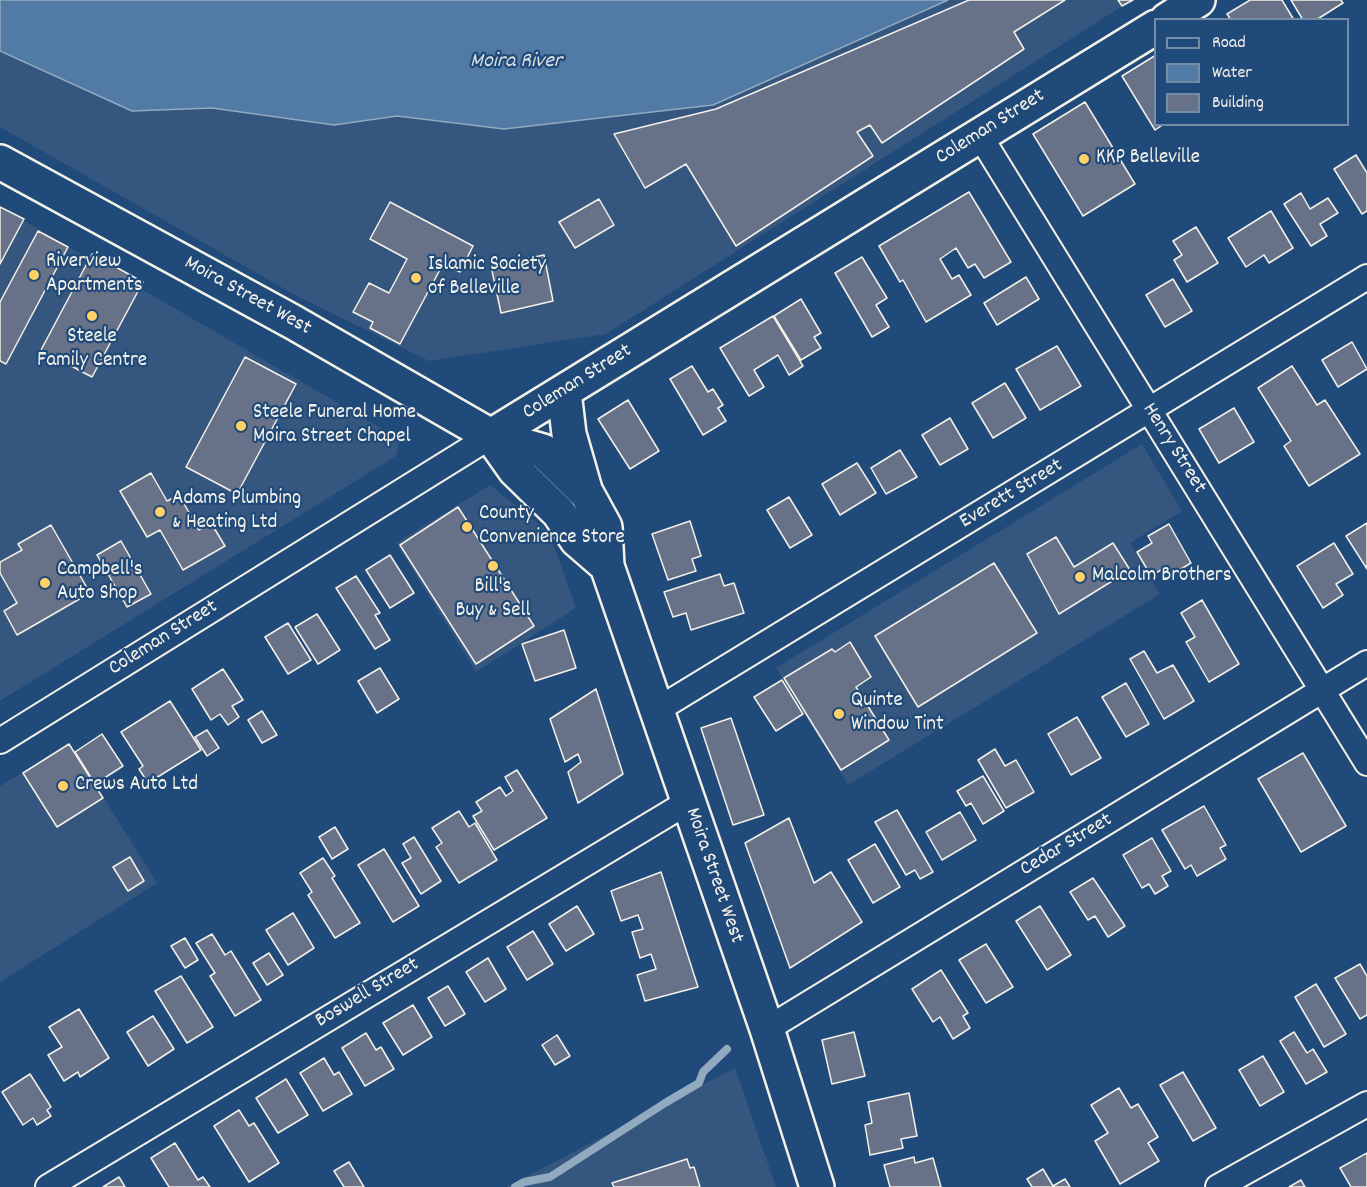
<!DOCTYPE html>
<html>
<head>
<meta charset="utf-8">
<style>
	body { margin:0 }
	#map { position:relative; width:1367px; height:1187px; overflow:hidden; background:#1f4a7a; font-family:Dekko,sans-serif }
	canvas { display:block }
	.legend { position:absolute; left:1154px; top:18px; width:195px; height:108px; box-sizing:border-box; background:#1f4a7a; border:2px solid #748da6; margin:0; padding:8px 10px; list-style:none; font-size:18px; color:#f4f1e8 }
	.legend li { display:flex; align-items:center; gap:12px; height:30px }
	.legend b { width:30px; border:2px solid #748da6 }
</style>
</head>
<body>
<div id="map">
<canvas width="1367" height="1187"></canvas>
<ul class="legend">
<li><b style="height:8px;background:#1f4a7a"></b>Road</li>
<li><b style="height:16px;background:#517aa5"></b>Water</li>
<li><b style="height:16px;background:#677187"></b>Building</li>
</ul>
</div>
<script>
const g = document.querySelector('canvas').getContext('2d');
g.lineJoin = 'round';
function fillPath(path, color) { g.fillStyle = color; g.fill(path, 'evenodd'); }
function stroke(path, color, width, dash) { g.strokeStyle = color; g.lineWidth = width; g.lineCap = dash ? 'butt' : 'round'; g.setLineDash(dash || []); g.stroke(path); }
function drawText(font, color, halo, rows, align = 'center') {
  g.font = font + ' Dekko,sans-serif'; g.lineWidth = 4.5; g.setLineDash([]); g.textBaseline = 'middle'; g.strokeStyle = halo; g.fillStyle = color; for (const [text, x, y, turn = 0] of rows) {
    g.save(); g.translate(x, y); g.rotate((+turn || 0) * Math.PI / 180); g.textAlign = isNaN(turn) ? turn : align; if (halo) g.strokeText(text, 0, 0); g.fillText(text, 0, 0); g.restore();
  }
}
const built = new Path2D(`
	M 948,0 L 1132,0 L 606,334 L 429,361 L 295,295 L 0,127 L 0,51 L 132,111 L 212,108 L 334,125 L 397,116 L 504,129 L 713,105 Z
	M 0,207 L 400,439 L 396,456 L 0,701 Z
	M 1142,444 L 1182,511 L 1130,543 L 1160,594 L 848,785 L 776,668 Z
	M 490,485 L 549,532 L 576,608 L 476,672 L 396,543 Z
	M 70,744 L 157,883 L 0,982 L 0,786 Z
	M 735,1068 L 776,1187 L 506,1187 Z`);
const water = new Path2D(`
	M 0,0 L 948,0 L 713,105 L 504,129 L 397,116 L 334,125 L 212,108 L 132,111 L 0,51 Z`);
const stream = new Path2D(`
	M 515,1187 L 524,1182 L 550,1177 L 665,1103 L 699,1083 L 703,1072 L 727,1049`);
const building = new Path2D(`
	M 969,0 L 1065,0 L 1014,32 L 1024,49 L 882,143 L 870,125 L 857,132 L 873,156 L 736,246 L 686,164 L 645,188 L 614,134 L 716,109 Z
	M 1118,0 L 1133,0 L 1122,6 Z
	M 1250,0 L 1282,0 L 1294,20 L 1231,20 L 1227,14 Z
	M 1291,0 L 1341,0 L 1343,3 L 1316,20 L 1303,20 Z
	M 1156,55 L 1156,124 L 1164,124 L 1155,130 L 1122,76 Z
	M 1085,102 L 1135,184 L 1083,216 L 1033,134 Z
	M 1356,155 L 1367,173 L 1367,211 L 1362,214 L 1334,169 Z
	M 969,192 L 1011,262 L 984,278 L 975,264 L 968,268 L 956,248 L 940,259 L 952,279 L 959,275 L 971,295 L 926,322 L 903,280 L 900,282 L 879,246 Z
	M 1301,193 L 1310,209 L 1328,198 L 1338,213 L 1320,224 L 1327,236 L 1311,246 L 1284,204 Z
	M 599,199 L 614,225 L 575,248 L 559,222 Z
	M 390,202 L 473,246 L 460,272 L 443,264 L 400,344 L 370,328 L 373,322 L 353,312 L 369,283 L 389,293 L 407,259 L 370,239 Z
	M 0,207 L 24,219 L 0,264 Z
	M 1271,211 L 1293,248 L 1269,263 L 1264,255 L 1246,267 L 1228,238 Z
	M 1196,227 L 1218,263 L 1187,282 L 1174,260 L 1182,255 L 1173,241 Z
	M 38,231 L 68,247 L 6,364 L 0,361 L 0,302 Z
	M 92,254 L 143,282 L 92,377 L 41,350 Z
	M 544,255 L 553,301 L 501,313 L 491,266 Z
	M 862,257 L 887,298 L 876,305 L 889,327 L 872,337 L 835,273 Z
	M 1026,277 L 1039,299 L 997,325 L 984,303 Z
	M 1173,279 L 1192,311 L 1165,327 L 1146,295 Z
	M 801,299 L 821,333 L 814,337 L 821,348 L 801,360 L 774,316 Z
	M 773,316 L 803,366 L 789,375 L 778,355 L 754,370 L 764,387 L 749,396 L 720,348 Z
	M 1352,342 L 1367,369 L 1338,387 L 1322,360 Z
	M 1057,346 L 1081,386 L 1040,410 L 1016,369 Z
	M 245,357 L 296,384 L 237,494 L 186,467 Z
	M 692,366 L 708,392 L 713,389 L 723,405 L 718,408 L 726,421 L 703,435 L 670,379 Z
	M 1292,366 L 1317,405 L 1325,400 L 1360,454 L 1309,486 L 1284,446 L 1291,441 L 1258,388 Z
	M 1005,383 L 1026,418 L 993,438 L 972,403 Z
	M 628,400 L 659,451 L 630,469 L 598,419 Z
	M 1234,408 L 1254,442 L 1219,463 L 1199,429 Z
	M 950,418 L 968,449 L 940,465 L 922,435 Z
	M 900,450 L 917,477 L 886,494 L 871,468 Z
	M 857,463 L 876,493 L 840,515 L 822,484 Z
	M 151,473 L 167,501 L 179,495 L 199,530 L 211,523 L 225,546 L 183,570 L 160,530 L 147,537 L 120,491 Z
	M 789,497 L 812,535 L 790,548 L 767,510 Z
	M 458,507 L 534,626 L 476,664 L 400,545 Z
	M 690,521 L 701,556 L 692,559 L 696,571 L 668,580 L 652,534 Z
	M 1367,523 L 1367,569 L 1346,536 Z
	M 1169,524 L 1191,563 L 1171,575 L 1166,567 L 1151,576 L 1137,552 L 1152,543 L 1148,536 Z
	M 51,525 L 90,593 L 17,635 L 4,611 L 17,603 L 0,573 L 0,562 L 22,550 L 18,544 Z
	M 1056,537 L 1074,567 L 1113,543 L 1130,570 L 1059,614 L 1027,554 Z
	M 121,541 L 151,594 L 127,607 L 97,555 Z
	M 1334,543 L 1353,574 L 1336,584 L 1343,595 L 1323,608 L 1297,566 Z
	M 390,555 L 414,593 L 390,608 L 366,570 Z
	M 994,563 L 1037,633 L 918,707 L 875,636 Z
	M 720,574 L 724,586 L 734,583 L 744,613 L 691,630 L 686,613 L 673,617 L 664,592 Z
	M 356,576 L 380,613 L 375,615 L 390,640 L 375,649 L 336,588 Z
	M 1202,600 L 1239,664 L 1209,682 L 1186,642 L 1195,637 L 1181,613 Z
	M 317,614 L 340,650 L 318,664 L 295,627 Z
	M 288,623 L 311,660 L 288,674 L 265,637 Z
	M 564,630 L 576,668 L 535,681 L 522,644 Z
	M 850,642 L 871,677 L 856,687 L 889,740 L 841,770 L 784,678 L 832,649 L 835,652 Z
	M 1144,651 L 1157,673 L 1173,665 L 1194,701 L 1164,719 L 1130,659 Z
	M 380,668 L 399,699 L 377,713 L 358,681 Z
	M 223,669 L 243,700 L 232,706 L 239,717 L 228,725 L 220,714 L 211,720 L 192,689 Z
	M 782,680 L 803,714 L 776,731 L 754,697 Z
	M 1126,683 L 1149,724 L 1126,737 L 1102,697 Z
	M 596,689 L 623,774 L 578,803 L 568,772 L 581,762 L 578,754 L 565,762 L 550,719 Z
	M 170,701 L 201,750 L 148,783 L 139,769 L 143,766 L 121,732 Z
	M 262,711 L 277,735 L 262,743 L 248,720 Z
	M 1077,717 L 1101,758 L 1071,775 L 1048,734 Z
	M 731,718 L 764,815 L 733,825 L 701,728 Z
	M 207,730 L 219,748 L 207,756 L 195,737 Z
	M 102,734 L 123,766 L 95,784 L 75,752 Z
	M 69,744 L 103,798 L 57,827 L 23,773 Z
	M 995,749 L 1005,766 L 1016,760 L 1034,792 L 1006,808 L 978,760 Z
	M 1303,753 L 1346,826 L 1301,852 L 1258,779 Z
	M 517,770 L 547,818 L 494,850 L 473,816 L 482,811 L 476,802 L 500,787 L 506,796 L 513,791 L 505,777 Z
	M 983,776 L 1004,811 L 983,824 L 971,803 L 966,806 L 957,791 Z
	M 1204,806 L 1226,845 L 1220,848 L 1226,859 L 1197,876 L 1191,865 L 1185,869 L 1162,830 Z
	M 897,810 L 933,872 L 920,879 L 915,870 L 906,875 L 875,822 Z
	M 459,811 L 469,827 L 475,823 L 497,860 L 459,883 L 436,847 L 442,843 L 432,828 Z
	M 960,812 L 976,840 L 942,860 L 926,832 Z
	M 789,818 L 814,883 L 831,872 L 862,922 L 790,968 L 745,843 Z
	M 335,827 L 348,849 L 332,859 L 319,837 Z
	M 414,837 L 441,881 L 421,894 L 402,863 L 411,858 L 403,844 Z
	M 1152,838 L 1171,871 L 1162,876 L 1168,886 L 1155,894 L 1149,884 L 1142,888 L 1123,855 Z
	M 875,844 L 900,887 L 873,903 L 848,860 Z
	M 384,849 L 419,906 L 393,922 L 358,865 Z
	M 130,857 L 144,881 L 128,891 L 113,867 Z
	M 323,858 L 335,876 L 332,878 L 360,923 L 335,938 L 308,895 L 312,892 L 300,873 Z
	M 661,872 L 698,987 L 645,1001 L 637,975 L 656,969 L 651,954 L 640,958 L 632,932 L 643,929 L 638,915 L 621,921 L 611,891 Z
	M 1093,878 L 1125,926 L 1108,937 L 1095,916 L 1088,920 L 1070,892 Z
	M 577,906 L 594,934 L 566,951 L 549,924 Z
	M 1040,906 L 1071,955 L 1047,970 L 1016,921 Z
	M 293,913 L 314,948 L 288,965 L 266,930 Z
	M 533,931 L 553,964 L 527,980 L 507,947 Z
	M 212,934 L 225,955 L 231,951 L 261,1000 L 235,1016 L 210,976 L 215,973 L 196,943 Z
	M 185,938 L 198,960 L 185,968 L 171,946 Z
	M 986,944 L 1013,987 L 986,1003 L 959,960 Z
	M 269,953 L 283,975 L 267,985 L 253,963 Z
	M 488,958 L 506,989 L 485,1002 L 466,972 Z
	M 1360,964 L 1367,976 L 1367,1015 L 1360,1019 L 1335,978 Z
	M 941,970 L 968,1013 L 963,1016 L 970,1028 L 953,1039 L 940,1017 L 933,1022 L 912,989 Z
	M 181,976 L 213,1027 L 187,1043 L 155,991 Z
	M 1316,984 L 1346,1034 L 1324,1047 L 1295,997 Z
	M 448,986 L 465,1014 L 445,1026 L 428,998 Z
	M 413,1005 L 432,1037 L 403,1055 L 383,1023 Z
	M 79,1009 L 109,1058 L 80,1077 L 78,1072 L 64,1081 L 48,1055 L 62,1047 L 49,1027 Z
	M 153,1016 L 174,1049 L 148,1066 L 127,1032 Z
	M 854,1032 L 865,1076 L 832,1084 L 822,1040 Z
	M 1294,1032 L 1307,1053 L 1313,1049 L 1327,1072 L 1306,1084 L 1280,1041 Z
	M 366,1033 L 376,1050 L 381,1047 L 394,1069 L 365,1086 L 342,1048 Z
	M 557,1035 L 570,1056 L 555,1065 L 542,1045 Z
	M 1263,1056 L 1284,1092 L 1260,1106 L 1239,1070 Z
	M 324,1058 L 334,1075 L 339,1072 L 352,1094 L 323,1111 L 300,1073 Z
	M 1183,1072 L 1216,1128 L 1193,1141 L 1160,1085 Z
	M 30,1074 L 51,1107 L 47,1110 L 51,1116 L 37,1125 L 33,1118 L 23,1125 L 2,1092 Z
	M 286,1079 L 308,1115 L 278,1133 L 256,1098 Z
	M 1119,1088 L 1131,1108 L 1138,1104 L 1158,1137 L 1148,1143 L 1159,1161 L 1120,1184 L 1095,1141 L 1108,1133 L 1091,1105 Z
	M 909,1093 L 917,1136 L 901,1139 L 903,1148 L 870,1155 L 865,1125 L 872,1123 L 868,1102 Z
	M 239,1110 L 249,1126 L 254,1123 L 279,1163 L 249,1182 L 214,1126 Z
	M 175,1143 L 198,1180 L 203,1177 L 210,1187 L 169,1187 L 151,1158 Z
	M 1367,1153 L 1367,1187 L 1351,1187 L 1340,1168 Z
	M 914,1157 L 915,1163 L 933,1158 L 941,1187 L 890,1187 L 884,1165 Z
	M 687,1159 L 690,1168 L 694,1167 L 700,1187 L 614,1187 L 612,1183 Z
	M 349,1162 L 364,1187 L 344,1187 L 334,1171 Z
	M 1043,1169 L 1053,1186 L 1065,1179 L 1070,1187 L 1032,1187 L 1027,1179 Z
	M 119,1177 L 125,1187 L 103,1187 Z
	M 1301,1180 L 1305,1187 L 1289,1187 Z`);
const street = new Path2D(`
	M 980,136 L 1367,763
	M 657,710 L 1367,277
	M 0,741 L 491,436
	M 767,1029 L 1367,663
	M 48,1187 L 688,802
	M 1218,1187 L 1367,1104`);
const secondary = new Path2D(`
	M 1167,20 L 1198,0
	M 0,162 L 293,322 L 491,436 L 543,451 L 587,494 L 605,527 L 607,566 L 767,1029 L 817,1187
	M 564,392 L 569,434 L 586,493
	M 491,436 L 1156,27
	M 491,436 L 515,470 L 559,513 L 577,540 L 607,566`);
const markers = [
	[1084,159,6,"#ffd166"],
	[34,275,6,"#ffd166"],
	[416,278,6,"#ffd166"],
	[92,316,6,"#ffd166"],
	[241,426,6,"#ffd166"],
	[160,512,6,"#ffd166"],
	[467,527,6,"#ffd166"],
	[493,566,6,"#ffd166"],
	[1080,577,6,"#ffd166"],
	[45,583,6,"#ffd166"],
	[839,714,6,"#ffd166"],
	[63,786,6,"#ffd166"]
];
const streetNames = [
	["Coleman Street",991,128,-32],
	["Moira Street West",247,297,29],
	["Coleman Street",578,383,-32],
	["Henry Street",1173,449,58],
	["Everett Street",1012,495,-31],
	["Coleman Street",164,639,-32],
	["Cedar Street",1067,846,-31],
	["Moira Street West",713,876,71],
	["Boswell Street",368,994,-31]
];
const poiNames = [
	["KKP Belleville",1096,159],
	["Riverview",46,263],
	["Apartments",46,287],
	["Islamic Society",428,266],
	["of Belleville",428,290],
	["Steele",92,338,"center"],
	["Family Centre",92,362,"center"],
	["Steele Funeral Home",253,414],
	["Moira Street Chapel",253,438],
	["Adams Plumbing",172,500],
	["& Heating Ltd",172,524],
	["County",479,515],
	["Convenience Store",479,539],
	["Campbell's",57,571],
	["Auto Shop",57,595],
	["Malcolm Brothers",1092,577],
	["Bill's",493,588,"center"],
	["Buy & Sell",493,612,"center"],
	["Quinte",851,702],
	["Window Tint",851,726],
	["Crews Auto Ltd",75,786]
];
const waterNames = [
	["Moira River",516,63]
];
fillPath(built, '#35567e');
fillPath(water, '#517aa5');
stroke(water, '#92aac0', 1.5);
stroke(stream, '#92aac0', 8);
fillPath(building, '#677187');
stroke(building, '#f4f1e8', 1.5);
stroke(street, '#f4f1e8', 28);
stroke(secondary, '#f4f1e8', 38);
stroke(street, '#1f4a7a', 24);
stroke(secondary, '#1f4a7a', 33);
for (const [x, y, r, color] of markers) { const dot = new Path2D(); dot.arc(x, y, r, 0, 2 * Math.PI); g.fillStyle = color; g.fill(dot); stroke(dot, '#1f4a7a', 2); }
drawText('21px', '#f4f1e8', '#1f4a7a', streetNames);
drawText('21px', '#f4f1e8', '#1f4a7a', poiNames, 'left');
drawText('italic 22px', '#dcdfde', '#1f4a7a', waterNames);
</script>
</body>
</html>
